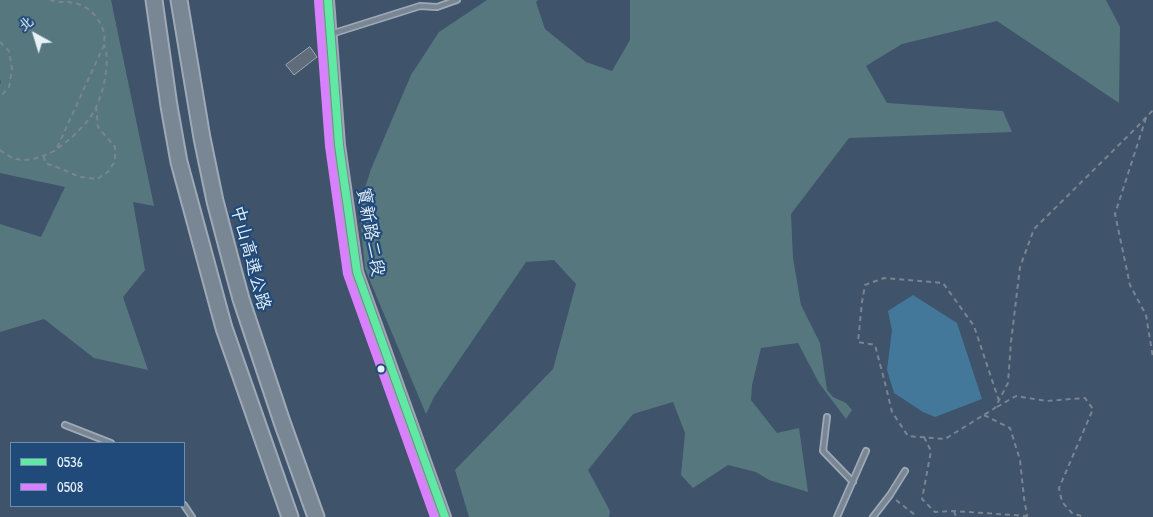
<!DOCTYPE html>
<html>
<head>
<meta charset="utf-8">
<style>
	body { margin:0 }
	#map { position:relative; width:1153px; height:517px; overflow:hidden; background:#3f536b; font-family:"Patrick Hand","LXGW WenKai TC",sans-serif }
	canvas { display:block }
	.legend { position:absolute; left:10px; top:442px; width:175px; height:65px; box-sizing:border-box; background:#1f4a7a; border:1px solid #6f8dac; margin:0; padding:6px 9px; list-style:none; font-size:15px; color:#e8f1f8 }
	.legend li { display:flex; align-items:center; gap:10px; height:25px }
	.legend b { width:25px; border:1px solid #6f8dac }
	.north { position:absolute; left:10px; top:10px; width:50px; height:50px; -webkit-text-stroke:4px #1f4a7a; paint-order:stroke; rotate:321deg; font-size:14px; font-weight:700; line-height:20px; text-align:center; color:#e8f1f8 }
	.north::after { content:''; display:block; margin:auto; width:18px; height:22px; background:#e8f1f8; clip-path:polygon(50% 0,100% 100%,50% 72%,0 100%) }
</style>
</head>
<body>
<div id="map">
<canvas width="1153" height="517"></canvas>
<ul class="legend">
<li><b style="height:6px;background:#60e9a3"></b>0536</li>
<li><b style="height:6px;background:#d880ff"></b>0508</li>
</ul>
<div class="north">北</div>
</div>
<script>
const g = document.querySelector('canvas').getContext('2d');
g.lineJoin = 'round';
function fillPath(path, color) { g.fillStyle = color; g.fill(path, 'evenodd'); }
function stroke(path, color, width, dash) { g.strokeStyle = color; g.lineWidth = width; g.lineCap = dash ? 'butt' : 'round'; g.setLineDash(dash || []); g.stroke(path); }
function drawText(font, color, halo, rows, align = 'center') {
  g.font = font + ' "Patrick Hand","LXGW WenKai TC",sans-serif'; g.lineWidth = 4.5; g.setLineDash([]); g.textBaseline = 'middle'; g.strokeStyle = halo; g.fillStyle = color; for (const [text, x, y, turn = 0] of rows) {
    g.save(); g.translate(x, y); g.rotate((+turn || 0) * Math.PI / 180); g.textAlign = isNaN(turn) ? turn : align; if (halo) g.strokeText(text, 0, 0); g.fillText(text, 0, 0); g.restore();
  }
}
const green = new Path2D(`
	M 0,0 L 111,0 L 154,206 L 133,202 L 145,270 L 123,297 L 148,370 L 94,358 L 44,319 L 0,332 L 0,224 L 41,237 L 65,187 L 0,173 L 0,84 L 1,83 L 0,79 Z
	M 487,0 L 538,0 L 536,2 L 545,29 L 586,62 L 612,71 L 630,40 L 630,0 L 1106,0 L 1120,27 L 1119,103 L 997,21 L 902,44 L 866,66 L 887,103 L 1003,111 L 1012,132 L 849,138 L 791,214 L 793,258 L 801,305 L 820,343 L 827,390 L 833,397 L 846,403 L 852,410 L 846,419 L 819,383 L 798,343 L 761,348 L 752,385 L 751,400 L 777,433 L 799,428 L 808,492 L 769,480 L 756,472 L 728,465 L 693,488 L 681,475 L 685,433 L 673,402 L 633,414 L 588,470 L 610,511 L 609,517 L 469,517 L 455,470 L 553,369 L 576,284 L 554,260 L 526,262 L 434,397 L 426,414 L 365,269 L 359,207 L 371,169 L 411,75 L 439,32 Z`);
const water = new Path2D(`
	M 913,295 L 957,323 L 982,399 L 935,417 L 923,412 L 894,393 L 887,370 L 892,330 L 888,311 Z`);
const building = new Path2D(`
	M 310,47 L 317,57 L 294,75 L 286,65 Z`);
const path = new Path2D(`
	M 0,42 L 9,51 L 12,69 L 9,87 L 0,97
	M 1146,118 L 1115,214 L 1130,285 L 1146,315 L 1153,358
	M 58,148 C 70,140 80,130 89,119 C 101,104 112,63 104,45
	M 0,150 C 19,166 36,160 56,150 L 104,45 C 104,42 105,37 104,33 C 100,18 89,6 74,3 C 65,1 60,3 50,0
	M 44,156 L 45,163 L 57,167 L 80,177 L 97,179 L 108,172 L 115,161 L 115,147 L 98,127 L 96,107
	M 999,401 L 974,326 L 943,283 L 884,278 L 865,285 L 862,302 L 858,342 L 875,345 L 885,383 L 892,412 L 908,436 L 945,439 L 995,408 L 1008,383 L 1011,342 L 1020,267 L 1034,229 L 1137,127 L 1153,110
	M 997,407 L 1016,396 L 1046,401 L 1085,398 L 1093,409 L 1059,488 L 1062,502 L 1072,513 L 1084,517
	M 984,415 L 1010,428 L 1020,460 L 1024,498 L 1027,515
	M 924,437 L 931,451 L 922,499 L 935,512 L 954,511 L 1027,516 L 1029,517
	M 896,500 L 915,515
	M 954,511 L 956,517`);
const service = new Path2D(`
	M 331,34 L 420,6 L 437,7 L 457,0
	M 827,417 L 823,451 L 853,482
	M 65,425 L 111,443
	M 184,505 L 192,517
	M 837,517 L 866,451
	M 873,517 L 890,495 L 905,471`);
const tertiary = new Path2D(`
	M 328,0 L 339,145 L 357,272 L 445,517`);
const motorway = new Path2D(`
	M 154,0 L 169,106 L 179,162 L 224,328 L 290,517
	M 179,0 L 202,138 L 215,201 L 231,262 L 241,299 L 282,422 L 316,517`);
const bus1 = new Path2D(`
	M 328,0 L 339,145 L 357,272 L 445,517`);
const bus2 = new Path2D(`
	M 318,1 L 329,146 L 347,274 L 434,517`);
const markers = [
	[381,369,4.5,"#e8f1f8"]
];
const streetNames = [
	["寶新路二段",370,232,80],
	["中山高速公路",250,258,75]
];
fillPath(green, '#57777f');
fillPath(water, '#44789b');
fillPath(building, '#616c7b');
stroke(building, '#9fa9b6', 1);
stroke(service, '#9fa9b6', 8);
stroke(tertiary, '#9fa9b6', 14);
stroke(motorway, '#9fa9b6', 19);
stroke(path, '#798491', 2, [5, 4]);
stroke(service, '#798694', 4.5);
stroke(tertiary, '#798694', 10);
stroke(motorway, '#798694', 15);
stroke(bus1, '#60e9a3', 8);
stroke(bus2, '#d880ff', 8);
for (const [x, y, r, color] of markers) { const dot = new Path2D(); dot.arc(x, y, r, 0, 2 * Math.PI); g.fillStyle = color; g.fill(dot); stroke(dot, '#1f4a7a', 2); }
drawText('18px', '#e8f1f8', '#1f4a7a', streetNames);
</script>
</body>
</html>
